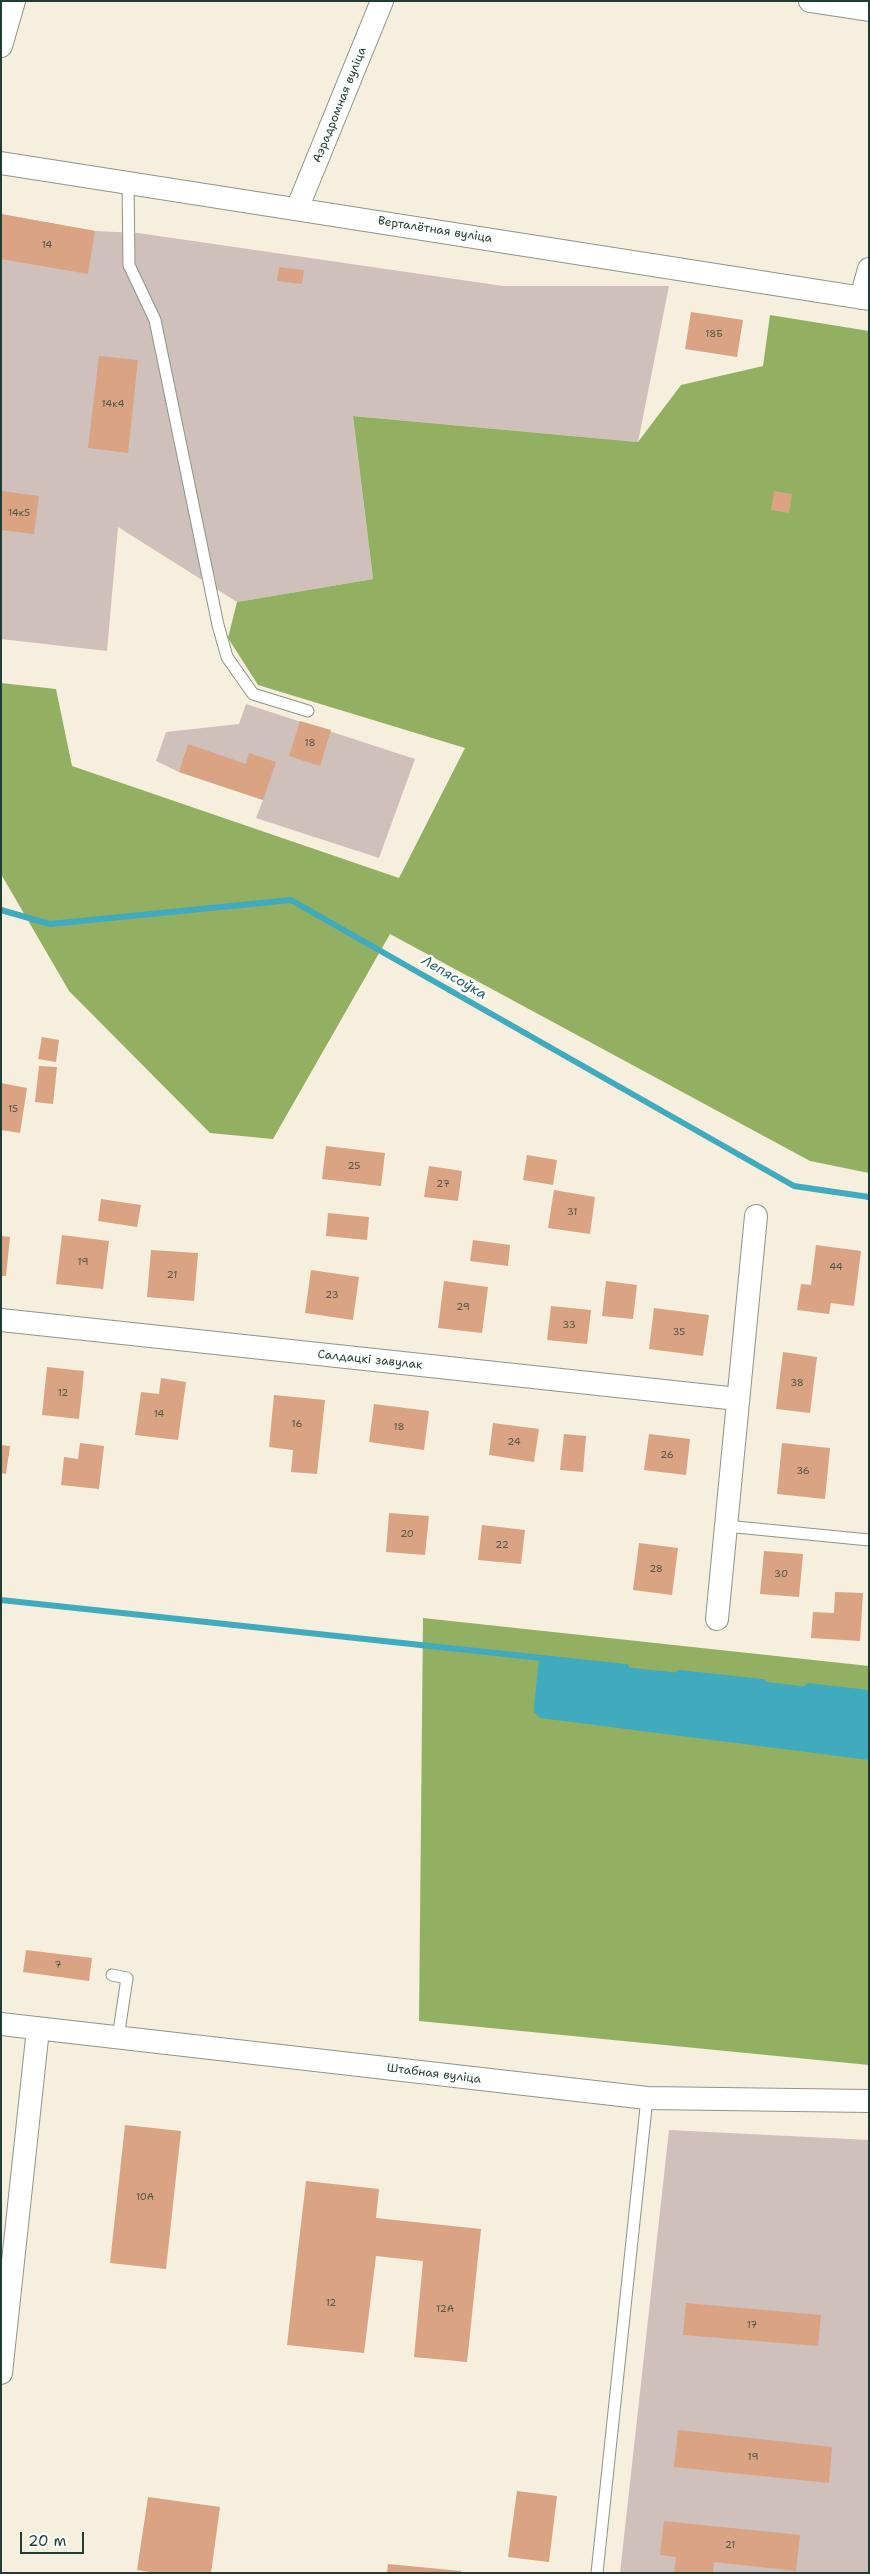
<!DOCTYPE html>
<html>
<head>
<meta charset="utf-8">
<style>
	body { margin:0 }
	#map { position:relative; width:870px; height:2574px; overflow:hidden; background:#f6efdd; font-family:"Shantell Sans",sans-serif }
	canvas { display:block }
	.frame { position:absolute; inset:0; border:2px solid #1f3d34; pointer-events:none }
	.scale { position:absolute; left:20px; top:2532px; width:64px; height:22px; box-sizing:border-box; border:2px solid #1f3d34; border-top:0; padding-left:6px; font-size:15px; line-height:18px; white-space:nowrap; color:#1f3d34; -webkit-text-stroke:4px #fff; paint-order:stroke }
</style>
</head>
<body>
<div id="map">
<canvas width="870" height="2574"></canvas>
<div class="frame"></div>
<div class="scale">20 m</div>
</div>
<script>
const g = document.querySelector('canvas').getContext('2d');
g.lineJoin = 'round';
function fillPath(path, color) { g.fillStyle = color; g.fill(path, 'evenodd'); }
function stroke(path, color, width, dash) { g.strokeStyle = color; g.lineWidth = width; g.lineCap = dash ? 'butt' : 'round'; g.setLineDash(dash || []); g.stroke(path); }
function drawText(font, color, halo, rows, align = 'center') {
  g.font = font + ' "Shantell Sans",sans-serif'; g.lineWidth = 5; g.setLineDash([]); g.textBaseline = 'middle'; g.strokeStyle = halo; g.fillStyle = color; for (const [text, x, y, turn = 0] of rows) {
    g.save(); g.translate(x, y); g.rotate((+turn || 0) * Math.PI / 180); g.textAlign = isNaN(turn) ? turn : align; if (halo) g.strokeText(text, 0, 0); g.fillText(text, 0, 0); g.restore();
  }
}
const industrial = new Path2D(`
	M 1,214 L 95,231 L 138,233 L 503,286 L 669,286 L 638,442 L 353,416 L 373,579 L 237,602 L 118,527 L 107,651 L 1,639 Z
	M 246,704 L 415,759 L 379,858 L 256,818 L 263,800 L 179,772 L 156,761 L 166,732 L 239,724 Z
	M 669,2130 L 869,2140 L 869,2573 L 620,2573 Z`);
const forest = new Path2D(`
	M 770,315 L 869,331 L 869,1173 L 810,1161 L 390,934 L 273,1139 L 210,1133 L 69,991 L 1,874 L 1,683 L 56,689 L 72,766 L 399,878 L 465,748 L 258,685 L 228,638 L 237,602 L 373,579 L 353,416 L 638,442 L 681,385 L 763,366 Z
	M 423,1618 L 869,1666 L 869,2065 L 419,2021 Z`);
const water = new Path2D(`
	M 539,1658 L 869,1693 L 869,1760 L 540,1718 L 534,1712 L 534,1707 Z`);
const stream = new Path2D(`
	M 1,910 L 50,924 L 291,900 L 794,1186 L 869,1197
	M 1,1600 L 626,1667
	M 679,1673 L 763,1682
	M 808,1686 L 869,1693`);
const building = new Path2D(`
	M 1,214 L 95,231 L 88,274 L 1,259 Z
	M 279,267 L 304,270 L 302,284 L 277,281 Z
	M 691,312 L 743,320 L 737,357 L 685,349 Z
	M 99,356 L 138,360 L 128,453 L 88,448 Z
	M 1,491 L 39,496 L 34,534 L 1,530 Z
	M 774,491 L 792,494 L 789,513 L 771,510 Z
	M 300,721 L 331,730 L 320,766 L 289,756 Z
	M 188,744 L 246,764 L 249,753 L 276,762 L 263,800 L 179,772 Z
	M 42,1037 L 59,1040 L 56,1062 L 38,1059 Z
	M 39,1066 L 57,1067 L 53,1104 L 35,1102 Z
	M 1,1083 L 27,1088 L 20,1133 L 1,1130 Z
	M 326,1146 L 385,1153 L 381,1186 L 322,1179 Z
	M 527,1155 L 557,1160 L 553,1185 L 523,1180 Z
	M 429,1166 L 462,1171 L 458,1201 L 424,1197 Z
	M 554,1190 L 595,1197 L 590,1234 L 548,1228 Z
	M 101,1199 L 141,1205 L 137,1227 L 98,1221 Z
	M 328,1213 L 369,1217 L 367,1240 L 326,1236 Z
	M 62,1235 L 109,1241 L 103,1289 L 56,1284 Z
	M 1,1236 L 10,1237 L 6,1276 L 1,1276 Z
	M 473,1240 L 510,1245 L 508,1266 L 470,1261 Z
	M 816,1245 L 861,1251 L 854,1306 L 831,1303 L 829,1314 L 797,1310 L 801,1284 L 811,1285 Z
	M 151,1250 L 198,1253 L 194,1301 L 147,1297 Z
	M 311,1270 L 359,1277 L 353,1320 L 305,1313 Z
	M 444,1281 L 488,1287 L 482,1333 L 438,1328 Z
	M 606,1281 L 637,1285 L 633,1319 L 602,1316 Z
	M 551,1306 L 591,1310 L 587,1344 L 547,1340 Z
	M 654,1308 L 709,1315 L 703,1356 L 649,1349 Z
	M 783,1352 L 817,1357 L 810,1413 L 776,1409 Z
	M 47,1367 L 84,1371 L 79,1419 L 42,1415 Z
	M 161,1378 L 186,1382 L 178,1440 L 135,1435 L 141,1392 L 159,1394 Z
	M 274,1395 L 325,1400 L 317,1474 L 291,1472 L 293,1450 L 269,1447 Z
	M 374,1404 L 429,1411 L 424,1450 L 369,1442 Z
	M 493,1423 L 539,1429 L 534,1462 L 489,1455 Z
	M 564,1434 L 586,1436 L 583,1472 L 560,1470 Z
	M 649,1434 L 690,1439 L 686,1475 L 644,1470 Z
	M 80,1443 L 104,1446 L 99,1489 L 61,1485 L 64,1457 L 78,1459 Z
	M 782,1443 L 830,1448 L 825,1499 L 777,1494 Z
	M 1,1445 L 10,1446 L 6,1474 L 1,1473 Z
	M 389,1513 L 429,1516 L 425,1555 L 386,1552 Z
	M 482,1525 L 525,1530 L 521,1564 L 478,1560 Z
	M 639,1543 L 678,1548 L 672,1595 L 633,1590 Z
	M 764,1551 L 803,1554 L 799,1597 L 760,1594 Z
	M 835,1592 L 863,1593 L 860,1641 L 811,1638 L 813,1612 L 834,1613 Z
	M 26,1950 L 92,1958 L 89,1981 L 23,1972 Z
	M 125,2125 L 181,2131 L 166,2269 L 110,2263 Z
	M 306,2181 L 379,2189 L 376,2218 L 481,2229 L 467,2362 L 414,2357 L 423,2261 L 376,2256 L 364,2353 L 287,2345 Z
	M 686,2303 L 821,2315 L 818,2346 L 683,2335 Z
	M 678,2430 L 832,2447 L 829,2483 L 674,2467 Z
	M 517,2491 L 557,2496 L 549,2562 L 508,2557 Z
	M 148,2497 L 220,2507 L 211,2573 L 157,2573 L 137,2570 Z
	M 664,2521 L 800,2535 L 796,2571 L 714,2562 L 713,2573 L 674,2573 L 676,2557 L 660,2555 Z
	M 388,2564 L 461,2571 L 461,2573 L 387,2573 Z`);
const service = new Path2D(`
	M 128,182 L 129,265 L 155,320 L 218,625 L 227,657 L 253,694 L 308,711
	M 726,1526 L 869,1540
	M 112,1975 L 127,1978 L 118,2038
	M 597,2573 L 647,2098`);
const minor = new Path2D(`
	M 810,1 L 869,10
	M 1,46 L 14,1
	M 1,163 L 869,299
	M 297,209 L 382,1
	M 861,298 L 869,269
	M 1,1320 L 738,1399
	M 717,1619 L 756,1216
	M 1,2024 L 647,2098 L 869,2101
	M 1,2373 L 38,2029`);
const numberNames = [
	["14",47,245],
	["18Б",714,334],
	["14к4",113,404],
	["14к5",19,513],
	["18",310,743],
	["15",13,1109],
	["25",354,1166],
	["27",443,1184],
	["31",572,1212],
	["19",83,1262],
	["44",836,1267],
	["21",172,1275],
	["23",332,1295],
	["29",463,1307],
	["33",569,1325],
	["35",679,1332],
	["38",797,1383],
	["12",63,1393],
	["14",159,1414],
	["16",297,1424],
	["18",399,1427],
	["24",514,1442],
	["26",667,1455],
	["36",803,1471],
	["20",407,1534],
	["22",502,1545],
	["28",656,1569],
	["30",781,1574],
	["7",58,1965],
	["10А",145,2197],
	["12",331,2303],
	["12А",445,2309],
	["17",752,2325],
	["19",753,2457],
	["21",730,2545]
];
const streetNames = [
	["Аэрадромная вуліца",340,105,-68],
	["Верталётная вуліца",435,230,9],
	["Салдацкі завулак",370,1360,6],
	["Штабная вуліца",434,2074,7]
];
const waterNames = [
	["Лепясоўка",454,978,30]
];
fillPath(industrial, '#cfc0bb');
fillPath(forest, '#93b062');
fillPath(water, '#40aabf');
stroke(stream, '#40aabf', 6);
fillPath(building, '#daa384');
stroke(service, '#8a9688', 13);
stroke(minor, '#8a9688', 24);
stroke(service, '#fff', 11);
stroke(minor, '#fff', 22);
drawText('10px', '#4e5648', null, numberNames);
drawText('12px', '#1f3d34', '#fff', streetNames);
drawText('italic 14px', '#2b6365', '#fff', waterNames);
</script>
</body>
</html>
